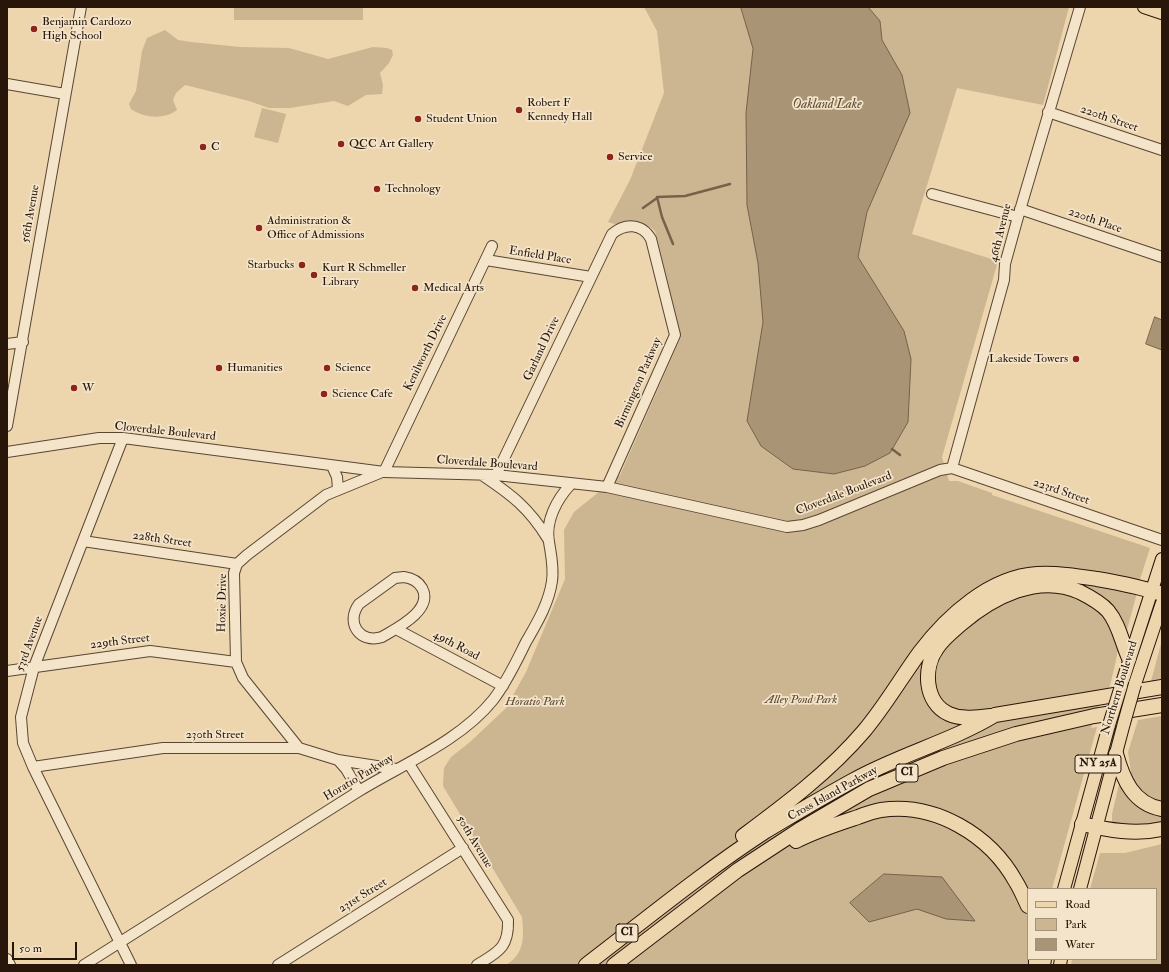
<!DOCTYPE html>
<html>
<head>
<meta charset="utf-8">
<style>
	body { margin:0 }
	#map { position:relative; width:1169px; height:972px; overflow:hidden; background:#edd5ad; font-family:"IM FELL Double Pica",serif }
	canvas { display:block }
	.frame { position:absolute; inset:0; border:8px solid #28160a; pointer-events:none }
	.legend { position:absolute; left:1027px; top:888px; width:130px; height:72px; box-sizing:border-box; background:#f3e4ca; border:1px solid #a2927d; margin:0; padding:5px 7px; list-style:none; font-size:12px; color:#28160a }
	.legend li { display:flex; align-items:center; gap:8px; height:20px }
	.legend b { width:20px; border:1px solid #a2927d }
	.scale { position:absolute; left:12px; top:942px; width:65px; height:18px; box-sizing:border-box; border:2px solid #28160a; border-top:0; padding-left:5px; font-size:12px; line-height:14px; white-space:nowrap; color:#28160a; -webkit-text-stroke:3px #f3e4ca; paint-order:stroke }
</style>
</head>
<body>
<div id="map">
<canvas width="1169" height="972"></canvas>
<div class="frame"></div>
<ul class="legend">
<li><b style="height:5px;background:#edd5ad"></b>Road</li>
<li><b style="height:11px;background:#ccb591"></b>Park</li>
<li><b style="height:11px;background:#aa9476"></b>Water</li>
</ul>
<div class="scale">50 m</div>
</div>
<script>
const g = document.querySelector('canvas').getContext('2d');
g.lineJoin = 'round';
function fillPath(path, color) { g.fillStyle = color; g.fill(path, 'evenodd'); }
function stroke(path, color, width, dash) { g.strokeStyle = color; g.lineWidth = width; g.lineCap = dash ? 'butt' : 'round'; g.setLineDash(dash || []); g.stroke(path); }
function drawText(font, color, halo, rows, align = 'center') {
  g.font = font + ' "IM FELL Double Pica",serif'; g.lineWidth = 3.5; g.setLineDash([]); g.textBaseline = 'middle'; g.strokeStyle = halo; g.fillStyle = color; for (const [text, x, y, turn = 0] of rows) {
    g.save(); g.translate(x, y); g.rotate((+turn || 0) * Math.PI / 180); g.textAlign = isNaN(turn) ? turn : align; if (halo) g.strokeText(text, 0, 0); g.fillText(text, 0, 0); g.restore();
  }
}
const green = new Path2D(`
	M 234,7 L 363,7 L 363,20 L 234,20 Z
	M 644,7 L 1069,7 L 1043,105 L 957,88 L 912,234 L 998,261 L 942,457 L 949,481 L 958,481 L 992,493 L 992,495 L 1150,548 L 1136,592 L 1137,593 L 1125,637 L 1123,632 C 1117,650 1115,669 1109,688 L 1107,692 L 1103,693 L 1091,728 L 1097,727 L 1052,889 L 1028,889 L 1028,959 L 1031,959 L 1030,965 L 506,965 C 525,954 524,936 522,917 L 443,786 L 444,768 L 451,757 L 470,742 L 506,708 L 526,672 L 565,579 L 564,530 L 574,512 L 620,475 L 681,337 L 655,231 C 639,216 624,229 608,222 L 630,180 L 664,93 L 657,31 Z
	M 165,30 L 178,40 L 191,42 L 240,47 L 289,48 L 328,59 L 373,47 L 387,48 L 392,50 L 393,55 L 389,63 L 380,73 L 383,85 L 382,94 L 366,95 L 348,106 L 334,101 L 290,108 L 269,108 L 249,101 L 185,85 L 176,93 L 173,100 L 177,110 C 164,120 144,118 131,109 L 129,104 L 136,91 L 142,51 L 147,38 Z
	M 262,108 L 286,114 L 278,143 L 254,137 Z
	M 1162,640 L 1162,684 L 1150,685 Z
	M 1162,716 L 1162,804 L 1136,791 L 1127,775 L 1131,772 L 1128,752 L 1138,720 Z
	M 1120,780 L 1162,814 L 1162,825 L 1138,828 L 1112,823 L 1112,814 Z
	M 1162,844 L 1162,965 L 1071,965 L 1072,959 L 1156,959 L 1156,889 L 1090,889 L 1100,853 L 1125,853 Z`);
const water = new Path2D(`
	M 741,7 L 868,7 L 880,21 L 882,40 L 902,75 L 910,113 L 867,212 L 858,257 L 904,331 L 911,359 L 908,422 L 890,453 L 865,466 L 834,474 L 793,469 L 761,446 L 747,421 L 763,322 L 758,263 L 747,205 L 746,113 L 753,49 Z
	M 1155,317 L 1162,320 L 1162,350 L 1146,344 Z
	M 884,874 L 942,877 L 975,921 L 946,919 L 917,909 L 869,922 L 850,903 Z`);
const stream = new Path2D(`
	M 643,208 L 657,198
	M 673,244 L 662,217 L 657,197 L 685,196 L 730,184
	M 892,449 L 900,455`);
const minor = new Path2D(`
	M 7,84 L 65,94
	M 1048,112 L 1162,150
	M 932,194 L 1018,217
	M 1020,209 L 1162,257
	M 486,260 L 591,277
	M 7,344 L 23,342
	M 7,426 L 81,7
	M 123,438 L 34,667 L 21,717 L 23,743 L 33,767 L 131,965
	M 7,452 L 99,438 L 123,438 L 384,472 L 496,475 L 607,487 L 787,527 L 803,525 L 819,520 L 940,470 L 952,468
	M 332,466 L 337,477 L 338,489
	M 952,468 L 1004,280 L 1005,264 L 1018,217 L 1080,7
	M 952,468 L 1162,540
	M 384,472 L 492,246
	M 482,475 C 512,495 529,508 548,539
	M 496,475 L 612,234 C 625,223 642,223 651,239 L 675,335 L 607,487
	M 83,541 L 237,564
	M 404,577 C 411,578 418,581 422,588 C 434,610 397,628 382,637 C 360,644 345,623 359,604 L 395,578 Z
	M 396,629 L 503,686
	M 7,671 L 150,651 L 236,662
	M 299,748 L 243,678 L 236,662 L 234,573 L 237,564 L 247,555 L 326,495 L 382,472
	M 338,760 L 346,769 L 359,791
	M 409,764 L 508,920 C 509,948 498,952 477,965
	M 33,767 L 163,748 L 299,748 L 338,760 L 396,769
	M 7,959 L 10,965
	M 84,965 L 359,791 C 403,764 460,741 493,700 C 507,682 516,662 526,642 C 537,623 549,603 552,581 C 554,567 551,555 549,542 C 545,521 557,499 571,484
	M 278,965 L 463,848`);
const major = new Path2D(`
	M 1144,7 L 1162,13
	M 1135,684 L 1162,603
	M 1121,686 L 1162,559
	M 1064,889 L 1109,725
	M 1080,889 L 1124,723
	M 1044,965 L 1045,959
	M 1060,965 L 1061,959`);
const highway = new Path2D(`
	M 991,716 C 977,717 962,720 949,714 C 924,703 923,667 937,648 C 943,639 953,631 961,624 C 993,597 1038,573 1080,592 C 1090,597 1101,603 1108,611 C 1119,624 1122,643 1129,658
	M 1116,754 C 1123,779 1133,804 1162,809
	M 1082,824 C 1108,830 1135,835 1162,829
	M 743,836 C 786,804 829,772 864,731 C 885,706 901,678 920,652 C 947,616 990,577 1037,574 C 1058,573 1077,576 1097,579 C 1120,583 1141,587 1162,594
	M 796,841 C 815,831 837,824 858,817 C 866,814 874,811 881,810 C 935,802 990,835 1016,882 C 1021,890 1024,898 1028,906
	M 586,965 C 645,920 703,872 766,831 C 794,814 823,797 852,781 C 898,755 950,742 995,715 L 1162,687
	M 614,965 L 738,870 L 799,830 L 869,789 L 943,758 L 1016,734 L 1094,716 L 1162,705
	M 1036,965 L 1036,959`);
const majorBridge = new Path2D(`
	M 1124,723 L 1135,684
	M 1109,725 L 1121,686`);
const markers = [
	[34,29,4,"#8f2418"],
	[519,110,4,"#8f2418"],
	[418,119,4,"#8f2418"],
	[341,144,4,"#8f2418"],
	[203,147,4,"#8f2418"],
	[610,157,4,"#8f2418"],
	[377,189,4,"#8f2418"],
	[259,228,4,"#8f2418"],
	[302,265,4,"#8f2418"],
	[314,275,4,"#8f2418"],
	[415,288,4,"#8f2418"],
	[1076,359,4,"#8f2418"],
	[219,368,4,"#8f2418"],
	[327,368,4,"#8f2418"],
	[74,388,4,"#8f2418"],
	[324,394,4,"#8f2418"]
];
const shields = [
	[1098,764,46],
	[907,773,22],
	[627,933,22]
];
const shieldNames = [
	["NY 25A",1098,764],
	["CI",907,773],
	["CI",627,933]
];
const poiNames = [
	["Benjamin Cardozo",42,22],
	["High School",42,36],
	["Robert F",527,103],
	["Kennedy Hall",527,117],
	["Student Union",426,119],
	["QCC Art Gallery",349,144],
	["C",211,147],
	["Service",618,157],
	["Technology",385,189],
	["Administration &",267,221],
	["Office of Admissions",267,235],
	["Starbucks",294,265,"right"],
	["Kurt R Schmeller",322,268],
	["Library",322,282],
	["Medical Arts",423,288],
	["Lakeside Towers",1068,359,"right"],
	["Humanities",227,368],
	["Science",335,368],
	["W",82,388],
	["Science Cafe",332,394]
];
const streetNames = [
	["220th Street",1109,119,19],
	["56th Avenue",31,214,-80],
	["220th Place",1095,221,19],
	["46th Avenue",1001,233,-76],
	["Enfield Place",540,256,9],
	["Garland Drive",542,349,-65],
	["Kenilworth Drive",426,353,-64],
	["Birmington Parkway",639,383,-66],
	["Cloverdale Boulevard",165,432,6],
	["Cloverdale Boulevard",487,464,4],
	["223rd Street",1061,492,19],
	["Cloverdale Boulevard",844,494,-21],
	["228th Street",162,540,8],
	["Hoxie Drive",223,603,-89],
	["229th Street",120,642,-7],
	["53rd Avenue",30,644,-70],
	["49th Road",456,646,28],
	["Northern Boulevard",1120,688,-73],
	["230th Street",215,735],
	["Horatio Parkway",359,778,-31],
	["Cross Island Parkway",833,794,-29],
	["50th Avenue",474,842,59],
	["231st Street",363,896,-32]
];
const parkNames = [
	["Alley Pond Park",801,700],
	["Horatio Park",535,702]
];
const waterNames = [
	["Oakland Lake",827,105]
];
fillPath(green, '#ccb591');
fillPath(water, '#aa9476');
stroke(water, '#76624b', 1);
stroke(stream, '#76624b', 2.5);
stroke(minor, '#594633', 12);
stroke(major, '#28160a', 14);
stroke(highway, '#28160a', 16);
stroke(minor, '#f3e4ca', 10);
stroke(major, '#edd5ad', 12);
stroke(highway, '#edd5ad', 14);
stroke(majorBridge, '#28160a', 14, []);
stroke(majorBridge, '#edd5ad', 12);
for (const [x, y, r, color] of markers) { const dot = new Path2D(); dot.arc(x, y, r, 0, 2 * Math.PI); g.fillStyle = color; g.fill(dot); stroke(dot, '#f3e4ca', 1.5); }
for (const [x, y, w] of shields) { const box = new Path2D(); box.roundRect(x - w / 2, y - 9, w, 18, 3); g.fillStyle = '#f3e4ca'; g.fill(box); stroke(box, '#28160a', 1); }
drawText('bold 11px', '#28160a', null, shieldNames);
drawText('12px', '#28160a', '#f3e4ca', poiNames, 'left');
drawText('12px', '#28160a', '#f3e4ca', streetNames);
drawText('italic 12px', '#594632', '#f3e4ca', parkNames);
drawText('italic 13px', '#5c4835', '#f3e4ca', waterNames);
</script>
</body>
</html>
